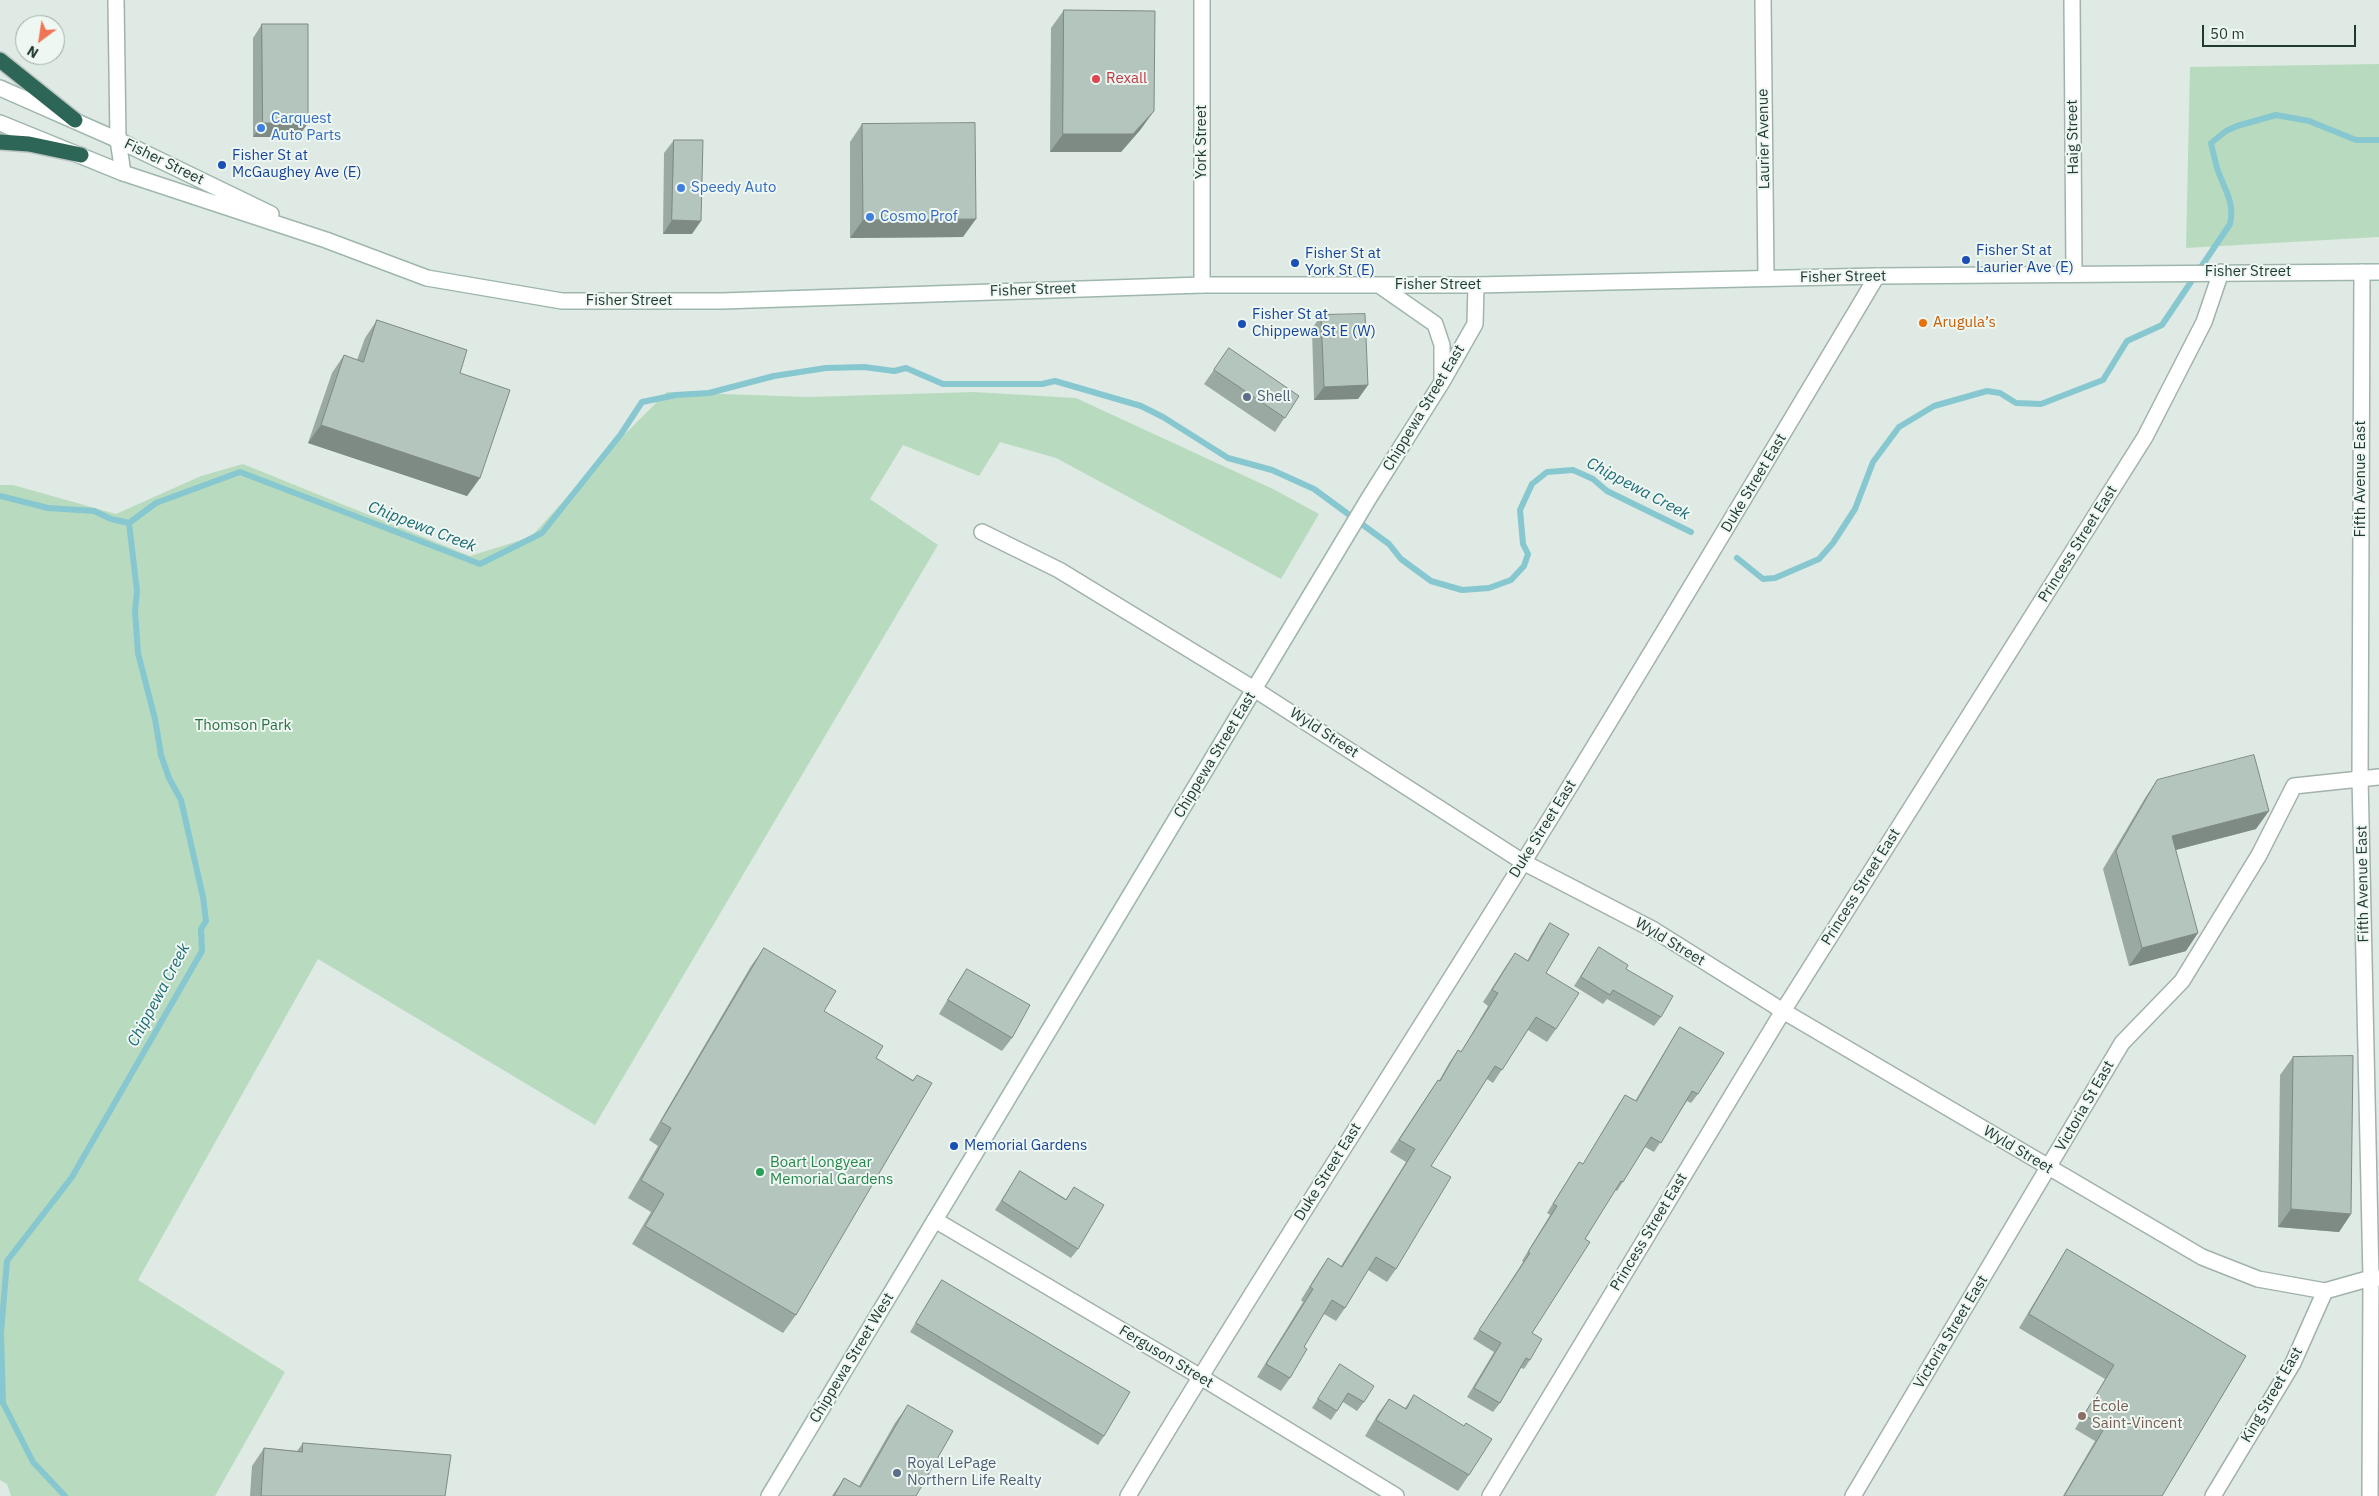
<!DOCTYPE html>
<html>
<head>
<meta charset="utf-8">
<style>
	body { margin:0 }
	#map { position:relative; width:2379px; height:1496px; overflow:hidden; background:#dfeae4; font-family:"IBM Plex Sans",sans-serif }
	canvas { display:block }
	.north { position:absolute; left:15px; top:15px; width:50px; height:50px; box-sizing:border-box; background:#eff7f3; border:1px solid #9caba6; border-radius:50%; rotate:211deg; font-size:14px; font-weight:700; line-height:20px; text-align:center; color:#203a32 }
	.north::after { content:''; display:block; margin:auto; width:18px; height:22px; background:#f07557; clip-path:polygon(50% 0,100% 100%,50% 72%,0 100%) }
	.scale { position:absolute; left:2202px; top:25px; width:154px; height:22px; box-sizing:border-box; border:2px solid #203a32; border-top:0; padding-left:6px; font-size:15px; line-height:18px; white-space:nowrap; color:#203a32; -webkit-text-stroke:4px #eff7f3; paint-order:stroke }
</style>
</head>
<body>
<div id="map">
<canvas width="2379" height="1496"></canvas>
<div class="north">N</div>
<div class="scale">50 m</div>
</div>
<script>
const g = document.querySelector('canvas').getContext('2d');
g.lineJoin = 'round';
function fillPath(path, color) { g.fillStyle = color; g.fill(path, 'evenodd'); }
function stroke(path, color, width, dash) { g.strokeStyle = color; g.lineWidth = width; g.lineCap = dash ? 'butt' : 'round'; g.setLineDash(dash || []); g.stroke(path); }
function drawText(font, color, halo, rows, align = 'center') {
  g.font = font + ' "IBM Plex Sans",sans-serif'; g.lineWidth = 4; g.setLineDash([]); g.textBaseline = 'middle'; g.strokeStyle = halo; g.fillStyle = color; for (const [text, x, y, turn = 0] of rows) {
    g.save(); g.translate(x, y); g.rotate((+turn || 0) * Math.PI / 180); g.textAlign = isNaN(turn) ? turn : align; if (halo) g.strokeText(text, 0, 0); g.fillText(text, 0, 0); g.restore();
  }
}
const green = new Path2D(`
	M 2379,64 L 2379,237 L 2186,248 L 2190,67 Z
	M 667,392 L 808,397 L 974,392 L 1076,398 L 1273,489 L 1319,514 L 1281,579 L 1056,458 L 1000,442 L 979,476 L 903,445 L 870,499 L 938,545 L 595,1125 L 318,959 L 138,1280 L 285,1372 L 215,1496 L 11,1496 L 7,1484 L 0,1480 L 0,485 L 13,485 L 116,514 L 201,476 L 243,464 L 470,556 L 531,537 L 612,447 Z`);
const stream = new Path2D(`
	M 0,496 L 48,508 L 94,511 L 111,519 L 129,523
	M 1737,558 L 1763,579 L 1775,578 L 1819,559 L 1833,543 L 1855,509 L 1873,462 L 1899,427 L 1934,406 L 1987,391 L 2000,393 L 2016,403 L 2041,404 L 2103,380 L 2127,341 L 2162,325 L 2230,224 C 2235,203 2225,190 2218,171 C 2215,162 2213,152 2211,143 L 2226,131 L 2237,126 L 2276,115 L 2309,121 L 2356,140 L 2379,140
	M 65,1496 L 33,1462 L 3,1403 L 1,1333 L 7,1261 L 72,1177 L 202,951 L 201,929 L 206,921 L 203,897 L 181,800 L 169,778 L 161,755 L 155,719 L 138,653 L 135,611 L 137,591 L 129,523 L 156,503 L 240,472 L 480,564 L 542,533 L 621,434 L 642,402 L 676,395 L 709,393 L 774,376 L 826,368 L 864,367 L 894,371 L 906,368 L 943,384 L 1042,384 L 1055,381 L 1141,406 L 1163,417 L 1228,458 L 1272,470 L 1314,489 L 1389,544 L 1401,559 L 1431,581 L 1462,590 L 1489,588 L 1511,580 L 1524,566 L 1528,554 L 1523,544 L 1520,510 L 1532,484 L 1547,472 L 1573,470 L 1593,479 L 1607,491 L 1691,532`);
const street = new Path2D(`
	M 116,0 L 118,140 L 123,173
	M 1763,0 L 1766,278
	M 2072,0 L 2074,273
	M 2362,272 L 2360,777 L 2371,1278 L 2370,1496
	M 1202,285 L 1202,0
	M 982,532 L 1059,570 L 1254,689 L 1523,862 L 1654,930 L 1783,1011 L 2202,1257 L 2258,1279 L 2325,1291 L 2371,1278 L 2379,1278
	M 935,1220 L 1199,1376 L 1396,1496
	M 1128,1496 C 1256,1282 1393,1073 1524,861 C 1644,667 1760,472 1877,276
	M 1490,1496 L 1783,1011 L 2145,437 L 2204,322 L 2221,272
	M 1853,1496 L 2122,1043 L 2182,981 L 2259,855 L 2294,786 L 2379,777
	M 2213,1496 L 2293,1363 L 2325,1291`);
const secondary = new Path2D(`
	M 0,88 L 118,140 L 271,214
	M 0,123 L 123,173 L 326,240 L 427,278 L 562,301 L 722,301 L 1202,285 L 1476,285 L 1877,276 L 2379,272
	M 1379,285 L 1435,324 L 1442,345 L 1442,380
	M 769,1496 L 1369,498 L 1442,382 L 1475,324 L 1476,285`);
const highway = new Path2D(`
	M 0,60 L 75,120
	M 0,142 L 29,144 L 81,155`);
const wall = new Path2D(`
	M 1064,10 L 1141,129 L 1121,152 L 1050,152 L 1051,28 Z
	M 262,24 L 308,123 L 298,137 L 253,137 L 253,38 Z
	M 862,124 L 963,237 L 850,238 L 850,142 Z
	M 674,140 L 692,234 L 663,234 L 664,153 Z
	M 1321,315 L 1368,385 L 1358,399 L 1314,400 L 1312,329 Z
	M 377,320 L 460,373 L 480,478 L 467,496 L 308,443 L 332,373 L 344,355 L 357,360 L 365,338 Z
	M 1229,348 L 1299,396 L 1275,432 L 1204,384 Z
	M 2157,780 L 2256,829 L 2176,850 L 2186,951 L 2129,966 L 2103,869 L 2145,798 Z
	M 1550,923 L 1546,973 L 1556,1029 L 1547,1042 L 1528,1030 L 1493,1083 L 1487,1079 L 1431,1166 L 1396,1269 L 1387,1282 L 1368,1270 L 1345,1308 L 1336,1321 L 1324,1314 L 1304,1347 L 1290,1378 L 1281,1391 L 1257,1377 L 1303,1302 L 1301,1300 L 1319,1271 L 1328,1258 L 1341,1266 L 1406,1162 L 1390,1152 L 1429,1093 L 1438,1080 L 1439,1081 L 1449,1063 L 1458,1050 L 1461,1052 L 1488,1006 L 1483,1002 L 1506,966 L 1515,953 L 1527,961 L 1541,936 Z
	M 1599,947 L 1626,969 L 1661,1017 L 1654,1026 L 1607,999 L 1603,1004 L 1574,986 Z
	M 764,948 L 824,1011 L 876,1058 L 913,1080 L 917,1075 L 796,1315 L 783,1333 L 632,1244 L 651,1212 L 628,1198 L 658,1146 L 649,1140 L 751,966 Z
	M 967,969 L 1012,1038 L 1002,1051 L 939,1014 L 958,982 Z
	M 1680,1027 L 1698,1094 L 1691,1103 L 1687,1101 L 1654,1152 L 1645,1147 L 1617,1191 L 1615,1190 L 1585,1239 L 1532,1333 L 1530,1360 L 1524,1369 L 1521,1368 L 1500,1403 L 1493,1412 L 1467,1397 L 1494,1352 L 1473,1339 L 1523,1262 L 1522,1261 L 1550,1215 L 1547,1213 L 1573,1171 L 1579,1162 L 1583,1164 L 1619,1104 L 1625,1095 L 1635,1101 L 1674,1036 Z
	M 2293,1057 L 2351,1214 L 2339,1232 L 2278,1227 L 2280,1075 Z
	M 1020,1171 L 1066,1199 L 1074,1187 L 1078,1249 L 1071,1258 L 995,1210 Z
	M 2067,1249 L 2246,1356 L 2162,1496 L 2063,1496 L 2095,1441 L 2075,1429 L 2105,1379 L 2019,1328 L 2058,1263 Z
	M 942,1280 L 1104,1436 L 1098,1445 L 910,1332 L 936,1289 Z
	M 1340,1364 L 1364,1402 L 1357,1411 L 1343,1402 L 1331,1420 L 1312,1408 Z
	M 1414,1395 L 1469,1475 L 1458,1491 L 1365,1436 L 1378,1414 L 1389,1399 L 1405,1408 Z
	M 908,1405 L 916,1496 L 832,1496 L 844,1478 L 859,1486 L 895,1423 Z
	M 303,1443 L 445,1496 L 250,1496 L 252,1466 L 264,1448 L 297,1451 Z`);
const shadedWall = new Path2D(`
	M 1154,111 L 1141,129 L 1121,152 L 1050,152 L 1063,134 Z
	M 263,123 L 308,123 L 298,137 L 253,137 Z
	M 976,219 L 963,237 L 850,238 L 863,220 Z
	M 672,220 L 701,221 L 692,234 L 663,234 Z
	M 1368,385 L 1358,399 L 1314,400 L 1324,387 Z
	M 321,425 L 480,478 L 467,496 L 308,443 Z
	M 2269,811 L 2256,829 L 2160,854 L 2172,836 Z
	M 2198,933 L 2186,951 L 2129,966 L 2142,948 Z
	M 2291,1209 L 2351,1214 L 2339,1232 L 2278,1227 Z`);
const building = new Path2D(`
	M 1064,10 L 1155,11 L 1154,111 L 1133,134 L 1063,134 Z
	M 262,24 L 308,24 L 308,123 L 263,123 Z
	M 975,123 L 976,219 L 863,220 L 862,124 Z
	M 674,140 L 703,140 L 701,221 L 672,220 Z
	M 1365,314 L 1368,385 L 1324,387 L 1321,315 Z
	M 377,320 L 467,350 L 460,373 L 510,390 L 480,478 L 321,425 L 344,355 L 363,362 Z
	M 1229,348 L 1299,396 L 1285,418 L 1214,370 Z
	M 2254,755 L 2269,811 L 2172,836 L 2198,933 L 2142,948 L 2116,851 L 2157,780 Z
	M 1550,923 L 1569,934 L 1546,973 L 1579,993 L 1556,1029 L 1536,1017 L 1502,1070 L 1495,1066 L 1431,1166 L 1451,1177 L 1396,1269 L 1376,1257 L 1345,1308 L 1332,1300 L 1304,1347 L 1307,1349 L 1290,1378 L 1266,1364 L 1313,1289 L 1310,1287 L 1328,1258 L 1342,1267 L 1415,1149 L 1399,1140 L 1438,1080 L 1440,1081 L 1458,1050 L 1461,1052 L 1498,993 L 1492,990 L 1515,953 L 1528,961 Z
	M 1599,947 L 1628,965 L 1626,969 L 1673,996 L 1661,1017 L 1613,990 L 1610,995 L 1581,977 Z
	M 764,948 L 836,991 L 824,1011 L 883,1046 L 876,1058 L 913,1081 L 917,1075 L 932,1083 L 796,1315 L 645,1226 L 664,1194 L 641,1180 L 671,1128 L 661,1122 Z
	M 967,969 L 1030,1005 L 1012,1038 L 948,1000 Z
	M 1680,1027 L 1724,1053 L 1698,1094 L 1692,1091 L 1661,1143 L 1651,1137 L 1623,1182 L 1621,1181 L 1585,1239 L 1590,1242 L 1532,1333 L 1542,1339 L 1530,1360 L 1526,1358 L 1500,1403 L 1474,1388 L 1501,1343 L 1479,1330 L 1530,1253 L 1528,1252 L 1557,1206 L 1553,1204 L 1579,1162 L 1583,1164 L 1625,1095 L 1636,1101 Z
	M 2353,1056 L 2351,1214 L 2291,1209 L 2293,1057 Z
	M 1020,1171 L 1066,1200 L 1074,1187 L 1104,1205 L 1078,1249 L 1002,1201 Z
	M 2067,1249 L 2246,1356 L 2162,1496 L 2064,1496 L 2105,1427 L 2084,1415 L 2114,1365 L 2029,1314 Z
	M 942,1280 L 1130,1392 L 1104,1436 L 916,1323 Z
	M 1340,1364 L 1374,1386 L 1364,1402 L 1348,1393 L 1337,1411 L 1318,1399 Z
	M 1414,1395 L 1464,1426 L 1466,1423 L 1492,1439 L 1469,1475 L 1376,1420 L 1389,1399 L 1406,1409 Z
	M 908,1405 L 953,1431 L 916,1496 L 834,1496 L 844,1478 L 860,1487 Z
	M 303,1443 L 451,1455 L 445,1496 L 261,1496 L 264,1448 L 302,1452 Z`);
const markers = [
	[1096,79,5,"#e0444e"],
	[261,128,5,"#3f7fe0"],
	[222,165,5,"#1a4fb4"],
	[681,188,5,"#3f7fe0"],
	[870,217,5,"#3f7fe0"],
	[1966,260,5,"#1a4fb4"],
	[1295,263,5,"#1a4fb4"],
	[1923,323,5,"#e8710a"],
	[1242,324,5,"#1a4fb4"],
	[1247,397,5,"#5c6f8a"],
	[954,1146,5,"#1a4fb4"],
	[760,1172,5,"#2e9e5b"],
	[2082,1416,5,"#8d6e63"],
	[897,1473,5,"#5c6f8a"]
];
const healthNames = [
	["Rexall",1106,79]
];
const shopNames = [
	["Carquest",271,119],
	["Auto Parts",271,136],
	["Speedy Auto",691,188],
	["Cosmo Prof",880,217]
];
const streetNames = [
	["Haig Street",2073,137,-91],
	["Laurier Avenue",1764,139,-91],
	["York Street",1202,142,-90],
	["Fisher Street",164,162,26],
	["Fisher Street",2248,272],
	["Fisher Street",1843,277,-1],
	["Fisher Street",1438,285],
	["Fisher Street",1033,290,-2],
	["Fisher Street",629,301],
	["Chippewa Street East",1424,408,-59],
	["Fifth Avenue East",2361,479,-90],
	["Duke Street East",1754,483,-59],
	["Princess Street East",2078,544,-58],
	["Wyld Street",1324,733,33],
	["Chippewa Street East",1215,755,-59],
	["Duke Street East",1543,829,-58],
	["Fifth Avenue East",2363,884,-91],
	["Princess Street East",1861,887,-58],
	["Wyld Street",1670,942,31],
	["Victoria St East",2085,1106,-60],
	["Wyld Street",2018,1150,31],
	["Duke Street East",1328,1172,-58],
	["Princess Street East",1649,1232,-59],
	["Victoria Street East",1951,1332,-59],
	["Ferguson Street",1166,1357,31],
	["Chippewa Street West",852,1358,-59],
	["King Street East",2272,1395,-60]
];
const transitNames = [
	["Fisher St at",232,156],
	["McGaughey Ave (E)",232,173],
	["Fisher St at",1976,251],
	["Laurier Ave (E)",1976,268],
	["Fisher St at",1305,254],
	["York St (E)",1305,271],
	["Fisher St at",1252,315],
	["Chippewa St E (W)",1252,332],
	["Memorial Gardens",964,1146]
];
const foodNames = [
	["Arugula’s",1933,323]
];
const serviceNames = [
	["Shell",1257,397],
	["Royal LePage",907,1464],
	["Northern Life Realty",907,1481]
];
const parkNames = [
	["Thomson Park",243,726]
];
const leisureNames = [
	["Boart Longyear",770,1163],
	["Memorial Gardens",770,1180]
];
const educationNames = [
	["École",2092,1407],
	["Saint-Vincent",2092,1424]
];
const waterNames = [
	["Chippewa Creek",1638,489,28],
	["Chippewa Creek",422,527,21],
	["Chippewa Creek",159,995,-62]
];
fillPath(green, '#b8dbbf');
stroke(stream, '#87c7cf', 6);
stroke(street, '#a2b2ab', 18);
stroke(secondary, '#9eb6ac', 18);
stroke(highway, '#bcc4c2', 18);
stroke(street, '#fff', 15);
stroke(secondary, '#fff', 15);
stroke(highway, '#2d6557', 15);
fillPath(wall, '#9ba9a3');
fillPath(shadedWall, '#7e8a84');
fillPath(building, '#b4c5bd');
stroke(building, '#7e8a84', 1);
for (const [x, y, r, color] of markers) { const dot = new Path2D(); dot.arc(x, y, r, 0, 2 * Math.PI); g.fillStyle = color; g.fill(dot); stroke(dot, '#eff7f3', 2); }
drawText('15px', '#be3a42', '#eff7f3', healthNames, 'left');
drawText('15px', '#366cbe', '#eff7f3', shopNames, 'left');
drawText('15px', '#203a32', '#eff7f3', streetNames);
drawText('15px', '#164399', '#eff7f3', transitNames, 'left');
drawText('15px', '#c56008', '#eff7f3', foodNames, 'left');
drawText('15px', '#4e5e75', '#eff7f3', serviceNames, 'left');
drawText('15px', '#2b7042', '#eff7f3', parkNames);
drawText('15px', '#27864d', '#eff7f3', leisureNames, 'left');
drawText('15px', '#785e54', '#eff7f3', educationNames, 'left');
drawText('italic 16px', '#1c6a74', '#eff7f3', waterNames);
</script>
</body>
</html>
